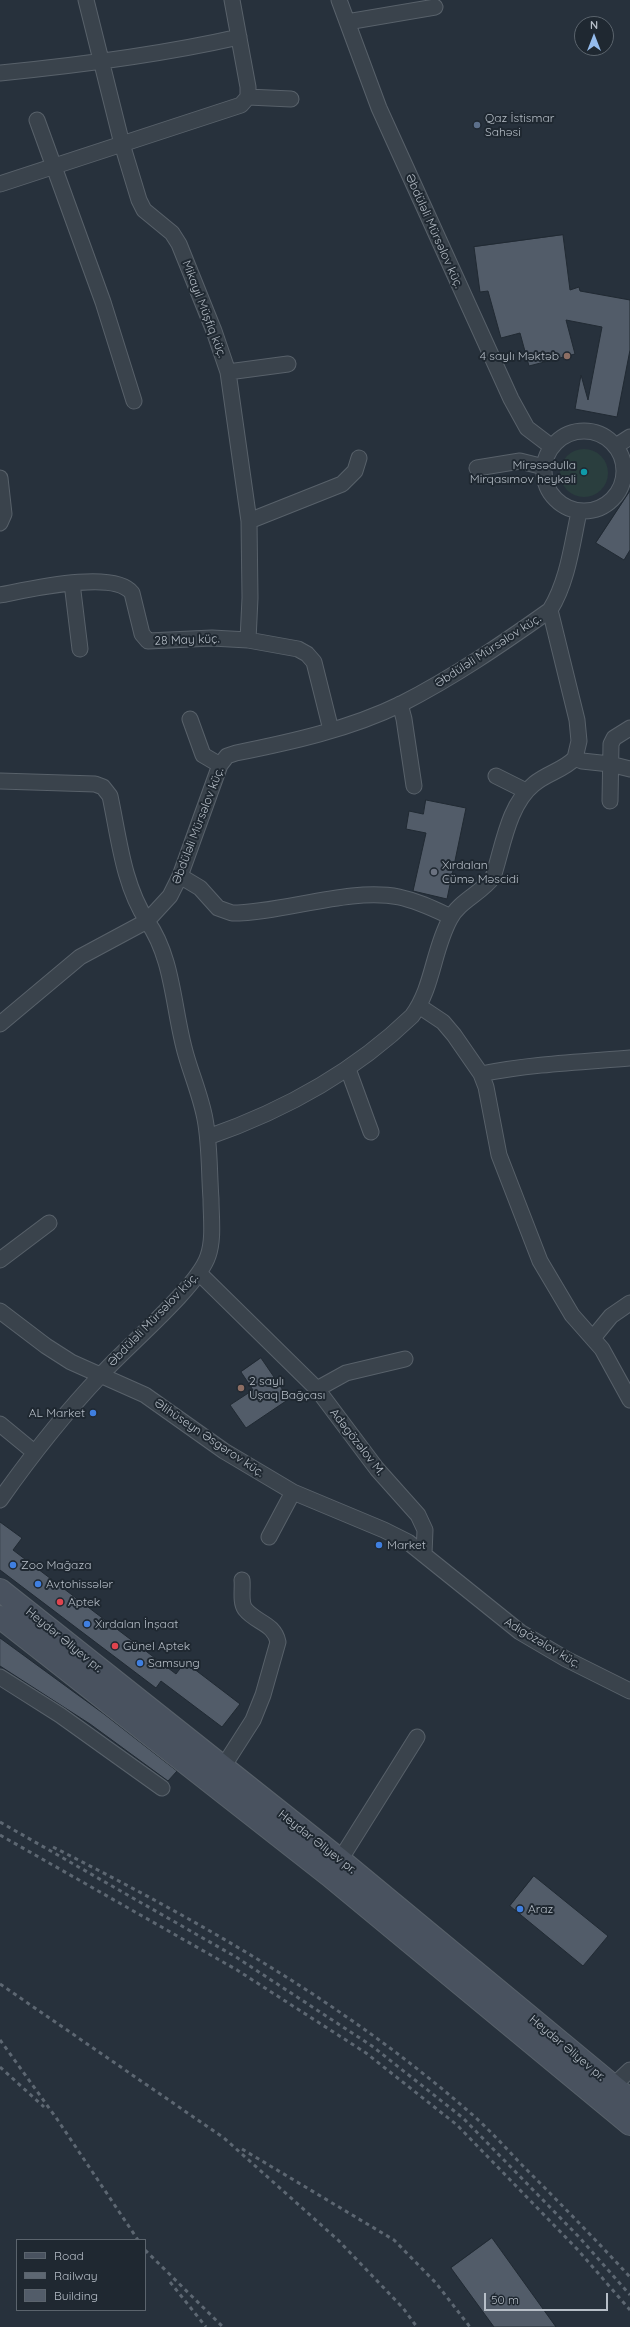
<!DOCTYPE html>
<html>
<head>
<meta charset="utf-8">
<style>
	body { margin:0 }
	#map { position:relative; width:630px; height:2327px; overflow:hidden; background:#27313c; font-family:Quicksand,sans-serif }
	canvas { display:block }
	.legend { position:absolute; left:16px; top:2239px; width:130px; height:72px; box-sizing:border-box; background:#1f2831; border:1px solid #5b646d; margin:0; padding:5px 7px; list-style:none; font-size:12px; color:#b6bec7 }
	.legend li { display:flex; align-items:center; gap:8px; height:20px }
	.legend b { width:20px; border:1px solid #5b646d }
	.north { position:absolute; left:574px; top:16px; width:40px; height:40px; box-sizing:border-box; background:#1f2831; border:1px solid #5b646d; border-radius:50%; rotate:0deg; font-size:11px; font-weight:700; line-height:16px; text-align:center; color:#b6bec7 }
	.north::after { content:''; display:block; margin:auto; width:14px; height:18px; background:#95bced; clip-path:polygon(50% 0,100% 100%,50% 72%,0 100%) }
	.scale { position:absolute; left:484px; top:2293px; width:124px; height:18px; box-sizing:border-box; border:2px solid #b6bec7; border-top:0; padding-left:5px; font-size:12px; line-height:14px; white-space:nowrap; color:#b6bec7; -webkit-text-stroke:3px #1f2831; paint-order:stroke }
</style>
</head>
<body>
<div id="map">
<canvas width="630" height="2327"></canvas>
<ul class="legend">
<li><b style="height:5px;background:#49525f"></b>Road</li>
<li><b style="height:5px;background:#5d6772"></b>Railway</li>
<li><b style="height:11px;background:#525c69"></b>Building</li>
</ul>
<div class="north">N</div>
<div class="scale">50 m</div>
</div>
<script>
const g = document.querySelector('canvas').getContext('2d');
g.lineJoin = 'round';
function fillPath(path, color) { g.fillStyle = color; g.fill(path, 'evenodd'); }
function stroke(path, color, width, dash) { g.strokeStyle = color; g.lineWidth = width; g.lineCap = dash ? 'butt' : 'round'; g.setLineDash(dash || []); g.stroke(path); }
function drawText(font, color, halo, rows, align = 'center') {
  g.font = font + ' Quicksand,sans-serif'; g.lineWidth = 4; g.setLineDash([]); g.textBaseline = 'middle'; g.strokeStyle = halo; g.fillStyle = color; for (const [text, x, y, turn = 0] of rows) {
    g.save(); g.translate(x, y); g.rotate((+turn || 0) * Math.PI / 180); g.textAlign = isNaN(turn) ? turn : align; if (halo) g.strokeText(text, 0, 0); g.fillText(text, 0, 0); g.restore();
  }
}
const green = new Path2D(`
	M560 473a24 24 0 1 1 48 0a24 24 0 1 1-48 0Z`);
const building = new Path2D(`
	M 563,235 L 570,290 L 579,287 L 580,291 L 630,300 L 630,350 L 617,417 L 575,409 L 581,375 L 588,400 L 602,327 L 566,320 L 575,354 L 529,366 L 520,333 L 501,338 L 488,291 L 480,292 L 474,247 Z
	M 630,491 L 630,550 L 624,560 L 596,543 Z
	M 426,800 L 466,808 L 447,899 L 413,891 L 426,833 L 406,829 L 409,811 L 423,814 Z
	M 261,1358 L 289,1399 L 246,1428 L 230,1405 L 253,1390 L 241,1372 Z
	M 0,1522 L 22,1538 L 13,1550 L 176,1674 L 185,1662 L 240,1704 L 222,1727 L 161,1681 L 156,1688 L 0,1570 Z
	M 0,1638 L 104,1714 L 177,1771 L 168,1781 L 90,1724 L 0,1666 Z
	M 534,1876 L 608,1936 L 583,1966 L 510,1906 Z
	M 492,2238 L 556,2327 L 494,2327 L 451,2268 Z`);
const street = new Path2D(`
	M 86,0 L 122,144 L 139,200 L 144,210 L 172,233 L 179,244 L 214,331 L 228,372 L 249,521 L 250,598 L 248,640
	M 339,0 L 379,108 L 511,399 L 527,428 L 552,447
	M 347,22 L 435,7
	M 0,73 C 81,65 160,55 239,37
	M 248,97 L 291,99
	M 37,120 L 103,302 L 134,401
	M 0,184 L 241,105 L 248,97 L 248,87 L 232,0
	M 228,372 L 288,364
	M544 471a40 40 0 1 1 80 0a40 40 0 1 1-80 0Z
	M 616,446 L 630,437
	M 477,468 L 520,461 L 544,467
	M 0,478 L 4,514 L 0,523
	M 249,521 L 342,484 L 355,471 L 359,458
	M 72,583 L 80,649
	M 0,595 C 27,590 114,569 132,593 L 142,634 L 148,641 L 212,638 L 248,640 L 298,649 L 307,654 L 314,662 L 331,730
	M 550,610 L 577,720 L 579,741 L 575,758
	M 400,704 L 404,719 L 414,786
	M 190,719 L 203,755 L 220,765
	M 496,776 L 526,791
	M 0,781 L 95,784 L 103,787 L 110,796 C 119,838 123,884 147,921 L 80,957 L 0,1024
	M 610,801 L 611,744 L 614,738 L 630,728
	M 180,876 L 200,888 L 218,908 L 232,913 C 283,913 350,887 399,897 C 418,901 434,909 451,917
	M 419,1006 L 443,1022 L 454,1035 L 481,1074 L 486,1087 L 499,1155 L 540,1261 L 572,1315 L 602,1349 L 630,1400
	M 348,1069 L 371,1132
	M 481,1074 C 531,1064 580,1062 630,1058
	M 208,1137 C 283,1111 355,1071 412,1016 C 433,988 433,950 450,919 C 459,901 482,893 493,877 C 503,847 508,805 534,784 C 547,773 564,770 575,758 L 582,761 L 610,764 L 630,769
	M 0,1260 L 49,1223
	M 199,1273 L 317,1389 L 377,1469 L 418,1515 L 425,1530 L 424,1554
	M 0,1311 L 46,1346 L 71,1362 L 145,1395 L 224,1451 L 293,1492 L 384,1530 L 408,1542 L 520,1632 L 566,1659 L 630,1691
	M 593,1338 L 611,1316 L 630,1303
	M 317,1389 L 346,1373 L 405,1359
	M 0,1424 L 34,1452
	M 0,1500 C 31,1456 64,1414 101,1375 C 126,1347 198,1287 208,1256 C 214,1239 211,1217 211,1199 C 209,1173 210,1145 205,1119 C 201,1097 192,1076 186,1055 C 173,1011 174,959 147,921 L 170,896 L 180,876 L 220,765 L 227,756 L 236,753 C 291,742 350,729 401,704 C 454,677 502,644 550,610 C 568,581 572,544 579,512
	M 269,1537 L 293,1492
	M 0,1677 L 60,1715 L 162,1788
	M 223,1767 L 253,1720 L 263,1695 L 278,1642 C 274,1623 256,1623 245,1609 C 240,1602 243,1588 242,1580
	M 340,1860 L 417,1737
	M 613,2086 L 630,2070`);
const secondary = new Path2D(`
	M 0,1590 L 340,1860 L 630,2100
	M 0,1617 L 329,1875 L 630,2124`);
const rail = new Path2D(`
	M 0,1822 L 236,1957 L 372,2046 L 463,2118 L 579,2237 L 630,2295
	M 0,1835 L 237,1970 L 366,2053 L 457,2125 L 578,2250 L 630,2310
	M 53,1847 C 199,1921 343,2002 467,2110 C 487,2127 504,2146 521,2164 C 558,2201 595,2239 630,2277
	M 0,1984 L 224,2138 L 338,2240 L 403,2308 L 417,2327
	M 0,2040 L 57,2119 L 138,2240
	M 0,2067 L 44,2107
	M 242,2149 L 394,2240 L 436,2283 L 470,2327
	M 145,2250 L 223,2327
	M 170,2282 L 206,2327`);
const markers = [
	[477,125,4,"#5c6f8a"],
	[567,356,4,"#8d6e63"],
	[584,472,4,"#0f9aa8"],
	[434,872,4,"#6b7280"],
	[241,1388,4,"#8d6e63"],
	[93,1413,4,"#3f7fe0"],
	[379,1545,4,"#3f7fe0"],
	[13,1565,4,"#3f7fe0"],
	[38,1584,4,"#3f7fe0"],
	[60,1602,4,"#e0444e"],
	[87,1624,4,"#3f7fe0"],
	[115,1646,4,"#e0444e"],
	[140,1663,4,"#3f7fe0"],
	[520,1909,4,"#3f7fe0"]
];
const poiNames = [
	["Qaz İstismar",485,118],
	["Sahəsi",485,132],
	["4 saylı Məktəb",559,356,"right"],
	["Mirəsədulla",576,465,"right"],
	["Mirqasımov heykəli",576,479,"right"],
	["Xırdalan",442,865],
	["Cümə Məscidi",442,879],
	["2 saylı",249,1381],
	["Uşaq Bağçası",249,1395],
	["AL Market",85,1413,"right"],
	["Market",387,1545],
	["Zoo Mağaza",21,1565],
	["Avtohissələr",46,1584],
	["Aptek",68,1602],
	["Xırdalan İnşaat",95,1624],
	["Günel Aptek",123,1646],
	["Samsung",148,1663],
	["Araz",528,1909]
];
const streetNames = [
	["Əbdüləli Mürsəlov küç.",434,231,66],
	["Mikayıl Müşfiq küç.",204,309,69],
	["28 May küç.",187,640,-2],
	["Əbdüləli Mürsəlov küç.",488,651,-33],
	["Əbdüləli Mürsəlov küç.",198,826,-69],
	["Əbdüləli Mürsəlov küç.",153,1320,-46],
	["Əlihüseyn Əsgərov küç.",209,1438,34],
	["Adəgözəlov M.",357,1442,52],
	["Heydər Əliyev pr.",64,1640,39],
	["Adıgözəlov küç.",542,1643,31],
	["Heydər Əliyev pr.",317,1842,38],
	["Heydər Əliyev pr.",567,2048,40]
];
fillPath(green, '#2a3e3e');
fillPath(building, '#525c69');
stroke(building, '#212a33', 1);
stroke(street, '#58616a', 17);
stroke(secondary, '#58616a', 24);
stroke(street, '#3a434c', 15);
stroke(secondary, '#49525f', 22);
stroke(rail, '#5d6772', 3, [4, 4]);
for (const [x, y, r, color] of markers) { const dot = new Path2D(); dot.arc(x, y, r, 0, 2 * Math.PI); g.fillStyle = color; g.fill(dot); stroke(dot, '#1f2831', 1.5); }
drawText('12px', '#b6bec7', '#1f2831', poiNames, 'left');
drawText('12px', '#b6bec7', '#1f2831', streetNames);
</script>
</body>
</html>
